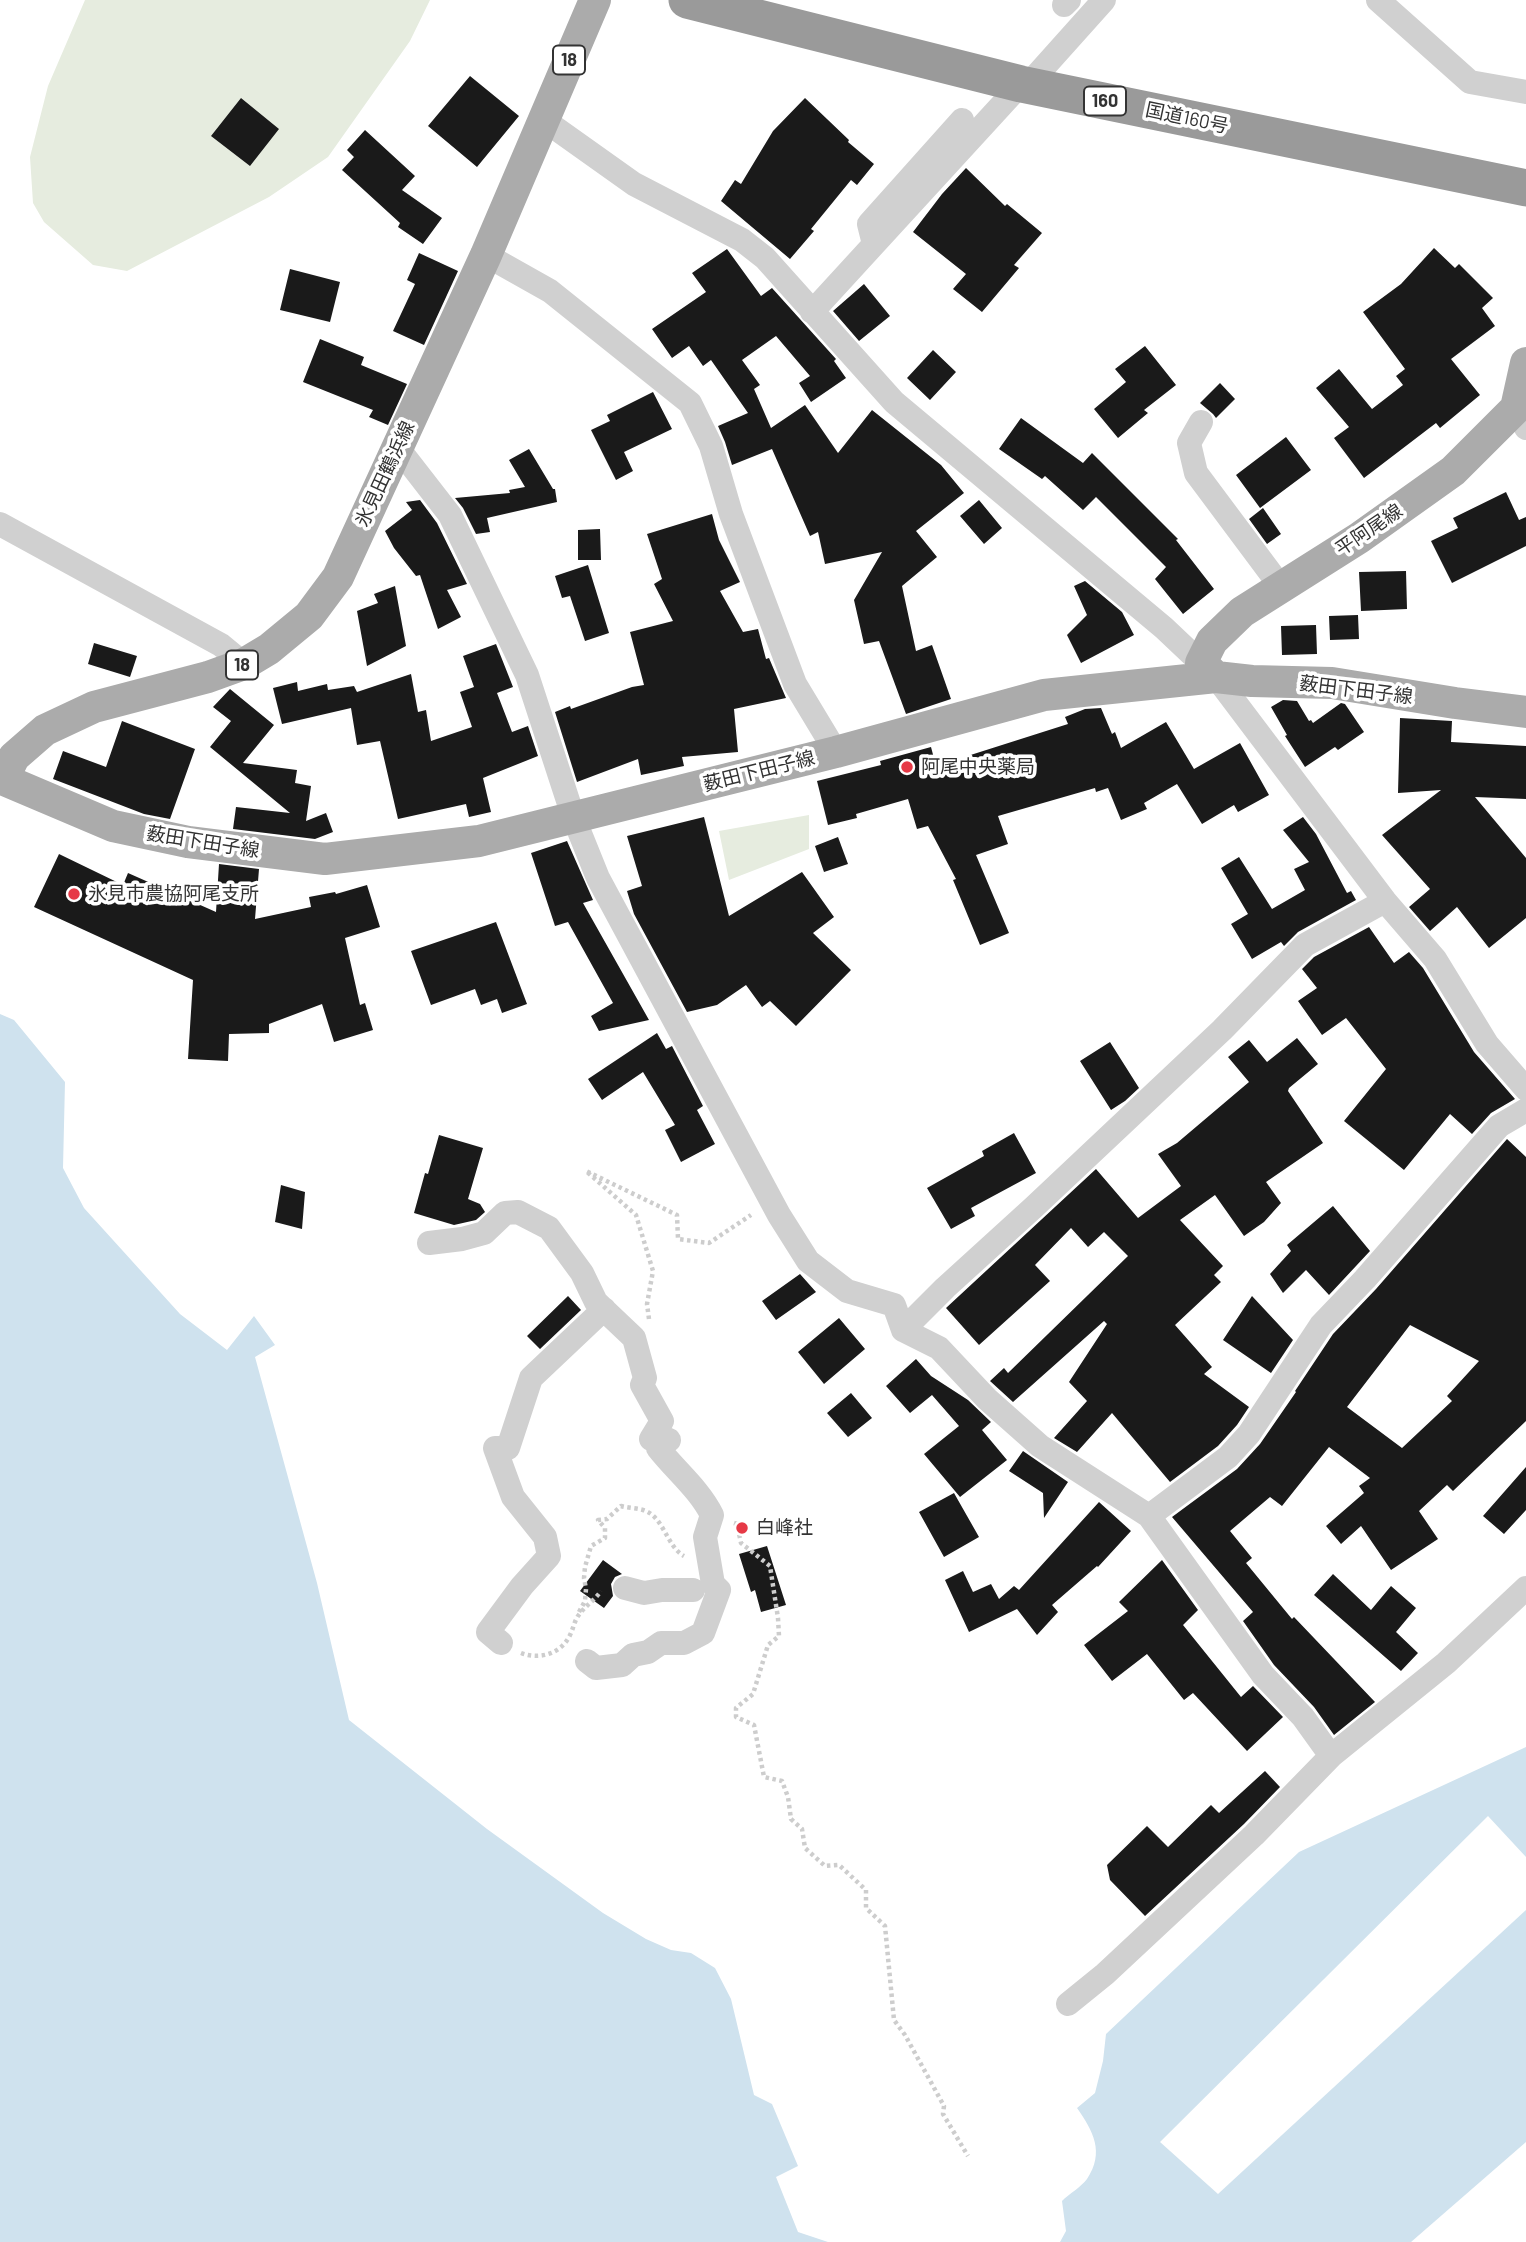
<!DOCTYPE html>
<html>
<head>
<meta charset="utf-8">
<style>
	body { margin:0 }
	canvas { display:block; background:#fff }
</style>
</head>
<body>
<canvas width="1526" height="2242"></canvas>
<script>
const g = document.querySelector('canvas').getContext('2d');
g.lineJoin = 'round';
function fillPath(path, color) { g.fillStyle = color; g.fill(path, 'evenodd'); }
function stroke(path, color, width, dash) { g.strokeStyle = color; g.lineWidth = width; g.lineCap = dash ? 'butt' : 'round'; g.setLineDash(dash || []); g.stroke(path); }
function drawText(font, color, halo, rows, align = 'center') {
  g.font = font + ' Barlow,"Noto Sans JP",sans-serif'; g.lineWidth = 7; g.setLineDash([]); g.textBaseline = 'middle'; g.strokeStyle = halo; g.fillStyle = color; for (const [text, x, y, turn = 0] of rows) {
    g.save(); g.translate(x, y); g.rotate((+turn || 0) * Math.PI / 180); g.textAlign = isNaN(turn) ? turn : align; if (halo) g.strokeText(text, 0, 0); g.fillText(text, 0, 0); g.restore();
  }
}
const green = new Path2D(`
	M 85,0 L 430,0 L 410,41 L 328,157 L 269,197 L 127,271 L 93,265 L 44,222 L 33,203 L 30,157 L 48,86 Z
	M 809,815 L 809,849 L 729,880 L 719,831 Z`);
const water = new Path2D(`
	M 0,1014 L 14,1020 L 65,1082 L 63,1168 L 84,1208 L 180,1314 L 227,1350 L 254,1316 L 275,1345 L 255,1357 L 317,1583 L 349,1720 L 487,1829 L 603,1913 L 646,1939 L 671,1950 L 691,1953 L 715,1968 L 731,1999 L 754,2095 L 772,2104 L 798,2166 L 776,2177 L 798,2232 L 828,2242 L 0,2242 Z
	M 1526,1747 L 1526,2242 L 1060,2242 L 1066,2231 L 1062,2201 C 1069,2194 1081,2187 1087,2179 C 1105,2152 1093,2131 1077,2108 L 1095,2093 L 1103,2061 L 1106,2034 L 1299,1852 Z`);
const pier = new Path2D(`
	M 1488,1816 L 1526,1857 L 1526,1910 L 1218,2194 L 1160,2142 Z
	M 1526,2141 L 1526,2242 L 1411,2242 L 1526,2142 Z`);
const building = new Path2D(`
	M 470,76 L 519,116 L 477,167 L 428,126 Z
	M 241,98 L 279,129 L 250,166 L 211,136 Z
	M 805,98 L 849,140 L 848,142 L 874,164 L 857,185 L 851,180 L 811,229 L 814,231 L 790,259 L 721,201 L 735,180 L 741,184 L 773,131 Z
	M 365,130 L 415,176 L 402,190 L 442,218 L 423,244 L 398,227 L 400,223 L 342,170 L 354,157 L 347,150 Z
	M 966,168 L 1005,206 L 1007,204 L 1042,233 L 1014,265 L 1019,268 L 982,312 L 953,289 L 966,274 L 913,232 L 942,194 Z
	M 1434,248 L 1455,268 L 1459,264 L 1493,298 L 1482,308 L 1495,326 L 1451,359 L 1480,395 L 1440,428 L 1436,423 L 1364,478 L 1334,438 L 1349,427 L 1316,388 L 1339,369 L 1372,409 L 1403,385 L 1396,376 L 1405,369 L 1363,312 L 1401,284 Z
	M 727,249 L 761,296 L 772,288 L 836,359 L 834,361 L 846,378 L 811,402 L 799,383 L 810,376 L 776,336 L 742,360 L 760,385 L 754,389 L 771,428 L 805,405 L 838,453 L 872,410 L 941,465 L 964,493 L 916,531 L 937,557 L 902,586 L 916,651 L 932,645 L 951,699 L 906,714 L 879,641 L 864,644 L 854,600 L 882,552 L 825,564 L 818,532 L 810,536 L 772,449 L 732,465 L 725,442 L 718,426 L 748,413 L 711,360 L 703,366 L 689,346 L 672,358 L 652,329 L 706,292 L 692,273 Z
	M 419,253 L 458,271 L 424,345 L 393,331 L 415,284 L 407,280 Z
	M 290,269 L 340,282 L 330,322 L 280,310 Z
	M 864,284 L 890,316 L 859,341 L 833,311 Z
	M 320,339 L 364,357 L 361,365 L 407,384 L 388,425 L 369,417 L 373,410 L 303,382 Z
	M 1145,346 L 1176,385 L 1144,410 L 1148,413 L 1118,438 L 1094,409 L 1126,382 L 1115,369 Z
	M 933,350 L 956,372 L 930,400 L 907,378 Z
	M 1220,383 L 1235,399 L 1216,418 L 1213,414 L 1200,403 Z
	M 653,392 L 672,429 L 624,452 L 633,471 L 616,480 L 591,430 L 610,421 L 607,415 Z
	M 1021,418 L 1083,463 L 1092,453 L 1178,539 L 1176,540 L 1214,589 L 1183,614 L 1155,579 L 1166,567 L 1096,497 L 1083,510 L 1045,476 L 1042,479 L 999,449 Z
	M 1286,437 L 1311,470 L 1260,508 L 1236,475 Z
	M 529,449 L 553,489 L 555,489 L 557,502 L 487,518 L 490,532 L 476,534 L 463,508 L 455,498 L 510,493 L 509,490 L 525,487 L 509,460 Z
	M 1506,492 L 1519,520 L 1526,517 L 1526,546 L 1452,583 L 1431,541 L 1458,528 L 1453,518 Z
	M 420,500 L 437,523 L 467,584 L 447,590 L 461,617 L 438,629 L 420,575 L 416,576 L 394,548 L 385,531 L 412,510 L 406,502 Z
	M 979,500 L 1002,528 L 984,544 L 960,516 Z
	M 1263,508 L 1281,534 L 1267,544 L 1249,519 Z
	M 712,514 L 719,540 L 740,582 L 720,591 L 743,632 L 758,629 L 766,659 L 769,658 L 786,698 L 734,709 L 738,752 L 682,757 L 684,766 L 641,775 L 638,759 L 577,782 L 555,712 L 570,706 L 571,709 L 632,687 L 644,685 L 630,632 L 673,621 L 654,584 L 662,579 L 647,534 Z
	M 600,529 L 601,560 L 578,560 L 578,530 Z
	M 588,565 L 609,633 L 585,641 L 570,596 L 562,598 L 555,576 Z
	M 1406,571 L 1407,609 L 1361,611 L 1359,572 Z
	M 1085,581 L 1122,612 L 1134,635 L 1081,663 L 1067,635 L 1087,615 L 1074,586 Z
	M 395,586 L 406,646 L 367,666 L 357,611 L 378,603 L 374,594 Z
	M 1358,615 L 1359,639 L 1330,640 L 1329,616 Z
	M 1316,625 L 1317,654 L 1282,655 L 1281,626 Z
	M 94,643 L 137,656 L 130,677 L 88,664 Z
	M 496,644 L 513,687 L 497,693 L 512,732 L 528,726 L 538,756 L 483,778 L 491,812 L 469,817 L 466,804 L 398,819 L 380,741 L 357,745 L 351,708 L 282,724 L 273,688 L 297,682 L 298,691 L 327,684 L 328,690 L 354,686 L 357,692 L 411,674 L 418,712 L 426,710 L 431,741 L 472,727 L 460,692 L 474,687 L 463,656 Z
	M 230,689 L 274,725 L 243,763 L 297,770 L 295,783 L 311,786 L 306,821 L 326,813 L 333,832 L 315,839 L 233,829 L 236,807 L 290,813 L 210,747 L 231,721 L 213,707 Z
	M 1283,700 L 1297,701 L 1309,721 L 1311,720 L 1313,723 L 1341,703 L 1345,704 L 1364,732 L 1338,750 L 1335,747 L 1305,767 L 1285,736 L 1287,735 L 1271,707 Z
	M 1101,708 L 1112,734 L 1115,732 L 1121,748 L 1166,722 L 1194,769 L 1240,743 L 1269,795 L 1238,812 L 1234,805 L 1202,824 L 1177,784 L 1144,803 L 1147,809 L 1121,820 L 1108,788 L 1096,792 L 1095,788 L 998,816 L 1008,844 L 976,855 L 1009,933 L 980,945 L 953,880 L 956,879 L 928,826 L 917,829 L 908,799 L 856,814 L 857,818 L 828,825 L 817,781 L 881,765 L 880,761 L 931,747 L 936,766 L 1068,724 L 1065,717 L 1085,709 Z
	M 1400,718 L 1452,721 L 1451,742 L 1526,746 L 1526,799 L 1475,797 L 1526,858 L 1526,918 L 1489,948 L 1457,907 L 1430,931 L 1409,907 L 1430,889 L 1382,835 L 1441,790 L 1398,793 Z
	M 122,721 L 195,749 L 170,819 L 144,814 L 53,779 L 63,751 L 106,767 Z
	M 704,817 L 729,916 L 802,872 L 834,917 L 813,933 L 851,970 L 796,1026 L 770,1001 L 762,1007 L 746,985 L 717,1005 L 687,1012 L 634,914 L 627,891 L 642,886 L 627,836 Z
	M 1303,817 L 1316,834 L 1347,893 L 1351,891 L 1356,900 L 1298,932 L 1284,946 L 1281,942 L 1252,959 L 1231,924 L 1248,914 L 1221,868 L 1239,857 L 1272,909 L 1305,890 L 1294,869 L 1309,862 L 1283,830 Z
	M 838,837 L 848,864 L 824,872 L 815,846 Z
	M 567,841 L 593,900 L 583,903 L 649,1020 L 599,1031 L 591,1016 L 613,1003 L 568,922 L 555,926 L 531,853 Z
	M 59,854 L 123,885 L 128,873 L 216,912 L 219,864 L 259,869 L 255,919 L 311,907 L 309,897 L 335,892 L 336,894 L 367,885 L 380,927 L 345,938 L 360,1005 L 365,1003 L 373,1030 L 334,1042 L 322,1004 L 269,1024 L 269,1033 L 229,1034 L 228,1061 L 188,1059 L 193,980 L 34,907 Z
	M 496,922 L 527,1004 L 502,1013 L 497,999 L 481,1005 L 475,989 L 431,1005 L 411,951 Z
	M 1369,927 L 1394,963 L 1409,952 L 1423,968 L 1474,1052 L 1515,1099 L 1491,1113 L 1472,1134 L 1450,1114 L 1404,1170 L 1344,1121 L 1386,1069 L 1346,1018 L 1322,1035 L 1298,1001 L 1317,988 L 1302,969 L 1314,957 Z
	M 657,1033 L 666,1049 L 672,1046 L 703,1106 L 697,1110 L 715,1144 L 681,1162 L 665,1130 L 675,1125 L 643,1072 L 602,1100 L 588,1079 Z
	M 1297,1038 L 1318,1064 L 1289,1088 L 1288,1091 L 1323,1143 L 1266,1182 L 1281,1203 L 1264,1222 L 1244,1236 L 1215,1195 L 1180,1220 L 1223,1266 L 1214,1275 L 1221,1282 L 1175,1325 L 1212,1367 L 1204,1374 L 1249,1407 L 1237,1425 L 1218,1446 L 1170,1482 L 1112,1413 L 1077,1452 L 1054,1438 L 1087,1401 L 1069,1382 L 1107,1324 L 1104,1321 L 1013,1402 L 990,1381 L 1004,1368 L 1008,1373 L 1128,1256 L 1104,1232 L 1088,1247 L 1071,1228 L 1035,1265 L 1050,1281 L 979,1345 L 946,1308 L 1096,1169 L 1138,1218 L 1181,1186 L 1158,1154 L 1177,1143 L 1249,1082 L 1228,1057 L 1249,1040 L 1267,1062 Z
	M 1110,1042 L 1139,1088 L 1125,1101 L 1111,1110 L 1080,1061 Z
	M 1014,1133 L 1036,1173 L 971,1208 L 975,1216 L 951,1229 L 927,1188 L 984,1156 L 982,1151 Z
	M 439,1135 L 483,1148 L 468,1199 L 480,1204 L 485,1212 L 476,1220 L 454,1225 L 414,1213 L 425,1173 L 428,1174 Z
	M 1507,1139 L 1526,1157 L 1526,1421 L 1453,1491 L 1447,1485 L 1419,1511 L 1438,1539 L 1391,1570 L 1361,1526 L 1341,1544 L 1326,1526 L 1364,1493 L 1359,1486 L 1370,1478 L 1329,1447 L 1282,1506 L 1270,1497 L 1230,1531 L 1252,1558 L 1246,1563 L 1292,1619 L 1294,1617 L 1375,1702 L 1334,1735 L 1314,1707 L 1274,1665 L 1243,1621 L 1253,1612 L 1172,1517 L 1237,1469 L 1260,1444 L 1296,1392 L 1295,1391 L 1333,1334 L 1376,1289 ZM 1410,1325 L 1479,1361 L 1447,1396 L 1452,1401 L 1402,1448 L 1347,1407 Z
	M 281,1185 L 305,1192 L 302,1229 L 275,1222 Z
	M 1333,1206 L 1370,1251 L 1329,1295 L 1306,1270 L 1283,1293 L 1270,1274 L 1291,1251 L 1287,1245 Z
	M 800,1274 L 816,1292 L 776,1320 L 762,1301 Z
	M 568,1296 L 581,1310 L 540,1349 L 527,1336 Z
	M 1252,1296 L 1293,1340 L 1271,1373 L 1223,1340 Z
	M 839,1318 L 865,1349 L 824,1384 L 798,1352 Z
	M 916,1359 L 931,1376 L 968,1400 L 991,1422 L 982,1430 L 1007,1460 L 960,1497 L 924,1454 L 959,1426 L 932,1395 L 910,1413 L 886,1386 Z
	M 851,1393 L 872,1418 L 848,1437 L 827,1413 Z
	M 1023,1451 L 1068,1482 L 1044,1518 L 1043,1493 L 1009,1471 Z
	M 1526,1467 L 1526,1510 L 1504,1534 L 1483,1516 Z
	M 954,1493 L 979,1537 L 944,1557 L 919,1512 Z
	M 1099,1502 L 1131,1531 L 1098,1567 L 1097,1566 L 1052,1605 L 1058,1612 L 1037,1635 L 1017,1609 L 969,1632 L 945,1580 L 963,1571 L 973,1592 L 991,1584 L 999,1599 L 1014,1586 L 1019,1590 Z
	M 767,1546 L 786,1605 L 761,1612 L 755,1590 L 751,1592 L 739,1554 Z
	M 603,1560 L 622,1574 L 615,1577 L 611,1584 L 613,1596 L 604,1608 L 580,1591 Z
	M 1162,1560 L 1198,1610 L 1183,1625 L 1241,1697 L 1253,1686 L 1283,1717 L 1247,1751 L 1193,1693 L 1184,1700 L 1147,1654 L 1112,1681 L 1084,1645 L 1128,1611 L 1119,1602 Z
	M 1333,1574 L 1371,1610 L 1391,1586 L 1416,1608 L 1396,1632 L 1418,1653 L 1401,1671 L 1314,1595 Z
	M 1265,1771 L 1280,1787 L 1244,1824 L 1145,1916 L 1110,1880 L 1107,1865 L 1147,1826 L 1168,1847 L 1211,1805 L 1219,1813 Z`);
const path = new Path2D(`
	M 649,1319 L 647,1304 L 653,1271 L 636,1215 L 586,1171 L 677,1215 L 678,1239 L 709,1243 L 751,1215
	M 734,1523 L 737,1524 L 741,1543 L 770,1566 L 778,1618 L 779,1636 L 768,1645 L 753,1694 L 736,1708 L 736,1717 L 754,1725 L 764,1777 L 782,1781 L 788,1797 L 791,1819 L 802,1829 L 805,1848 L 825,1866 L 839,1865 L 866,1890 L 866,1908 L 885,1926 L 894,2020 L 905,2035 L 944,2106 L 943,2114 L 968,2156
	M 579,1612 L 585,1601 L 586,1589 L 584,1578 L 585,1567 L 591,1546 L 605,1538 L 605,1528 L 598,1520 L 607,1519 L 621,1506 C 628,1508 636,1508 643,1510 C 664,1516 666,1546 684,1556
	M 521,1653 C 539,1660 560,1654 569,1637 C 573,1630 574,1622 578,1616 C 585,1606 595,1600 601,1591`);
const minor = new Path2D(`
	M 1378,0 L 1470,82 L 1526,92
	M 1064,5 L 1069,0
	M 1027,86 L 1104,0
	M 544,120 L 634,184 L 742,240 L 765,258 L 894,402 L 1164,628 L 1201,663
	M 874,244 L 869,224 L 962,120
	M 486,255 L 550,291 L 690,403 L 711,446 L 731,514 L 795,684 L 836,752
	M 812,312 L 1021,84
	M 1516,408 L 1526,428
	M 1201,422 L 1189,443 L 1196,473 L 1281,587
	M 398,448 L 450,515 L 527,675 L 573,816 L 598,878 L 779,1215 L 808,1261 L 847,1291 L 894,1305 L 903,1330 L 939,1348 L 987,1399 L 1040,1446 L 1149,1516 L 1263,1675 L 1303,1717 L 1331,1756
	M 0,524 L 221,645 L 244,664
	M 1216,677 L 1385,901 L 1435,959 L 1487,1044 L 1526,1089
	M 429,1243 L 462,1239 L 484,1233 L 505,1213 L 518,1212 L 549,1228 L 582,1273 L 596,1302 L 634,1338 L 645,1378 L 642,1385 L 662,1421 L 651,1439 L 669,1440 L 658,1448 C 676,1471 699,1489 712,1515 L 705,1537 L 713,1584 L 719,1590 L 703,1633 L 684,1643 L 661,1643 L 648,1652 L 633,1655 L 622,1665 L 596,1668 L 587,1661
	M 903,1330 L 945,1288 L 1034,1207 L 1222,1030 L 1305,945 L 1385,901
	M 1149,1516 L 1228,1457 L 1249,1434 L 1321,1325 L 1365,1279 L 1499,1126 L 1526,1110
	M 625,1588 L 644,1593 L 662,1590 L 693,1590
	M 501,1643 L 488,1632 L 522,1586 L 549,1556 L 545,1537 L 513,1497 L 495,1448 L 508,1448 L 531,1378 L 604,1309
	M 1068,2004 L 1105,1974 L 1254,1835 L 1331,1756 L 1446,1663 L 1526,1588`);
const major = new Path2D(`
	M 1216,677 L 1201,663 L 1212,641 L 1242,612 L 1359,538 L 1453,471 L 1516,408 L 1526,363
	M 0,778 L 113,826 L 188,842 L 325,859 L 479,841 L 836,752 L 1044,695 L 1216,677 L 1252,681 L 1332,683 L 1455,703 L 1526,712
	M 3,779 L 14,757 L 45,730 L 94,707 L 208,677 L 244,664 L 269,649 L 309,616 L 338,577 L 486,255 L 595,0`);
const highway = new Path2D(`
	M 687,0 L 1021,84 L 1526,188`);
const markers = [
	[907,767,7,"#e63946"],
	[74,894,7,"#e63946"],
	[742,1528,7,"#e63946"]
];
const shields = [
	[569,60,32],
	[1105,101,42],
	[242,665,32]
];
const shieldNames = [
	["18",569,60],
	["160",1105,101],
	["18",242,665]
];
const streetNames = [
	["国道160号",1187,118,12],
	["氷見田鶴浜線",385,474,-65],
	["平阿尾線",1369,530,-34],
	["薮田下田子線",1356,690,7],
	["薮田下田子線",759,771,-14],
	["薮田下田子線",203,842,9]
];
const poiNames = [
	["阿尾中央薬局",921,767],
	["氷見市農協阿尾支所",88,894],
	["白峰社",756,1528]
];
fillPath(green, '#e6ecdf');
fillPath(water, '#cfe2ee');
fillPath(pier, '#fff');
fillPath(building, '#1a1a1a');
stroke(path, '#cdcdcd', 4.5, [3.5, 3.5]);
stroke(minor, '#d0d0d0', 24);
stroke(major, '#ababab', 32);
stroke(highway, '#9a9a9a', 37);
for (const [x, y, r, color] of markers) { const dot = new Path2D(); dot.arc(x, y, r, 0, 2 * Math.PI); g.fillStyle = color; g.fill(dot); stroke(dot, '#fff', 2.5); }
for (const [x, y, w] of shields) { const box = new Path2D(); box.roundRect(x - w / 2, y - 14.5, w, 29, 5); g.fillStyle = '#fff'; g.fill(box); stroke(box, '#333', 2); }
drawText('bold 18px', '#333', null, shieldNames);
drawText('19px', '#333', '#fff', streetNames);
drawText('19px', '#333', '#fff', poiNames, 'left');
</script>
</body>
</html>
